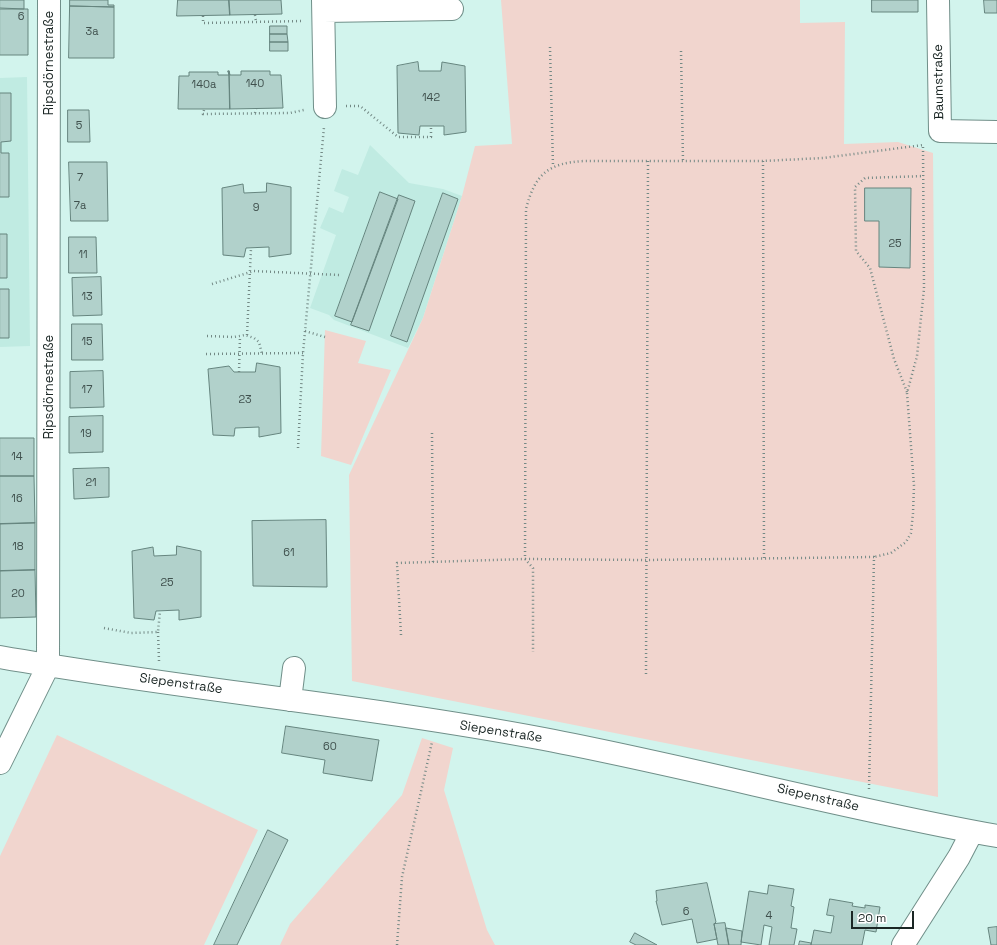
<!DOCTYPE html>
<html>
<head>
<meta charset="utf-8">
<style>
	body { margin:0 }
	#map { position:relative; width:997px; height:945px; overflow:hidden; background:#d2f4ed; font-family:"Space Grotesk",sans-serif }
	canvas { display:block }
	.scale { position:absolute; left:851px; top:911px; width:63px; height:18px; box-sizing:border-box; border:2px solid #1a2624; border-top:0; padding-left:5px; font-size:12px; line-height:14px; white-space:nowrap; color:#1a2624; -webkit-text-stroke:3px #fff; paint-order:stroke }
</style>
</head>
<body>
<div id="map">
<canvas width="997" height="945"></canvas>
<div class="scale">20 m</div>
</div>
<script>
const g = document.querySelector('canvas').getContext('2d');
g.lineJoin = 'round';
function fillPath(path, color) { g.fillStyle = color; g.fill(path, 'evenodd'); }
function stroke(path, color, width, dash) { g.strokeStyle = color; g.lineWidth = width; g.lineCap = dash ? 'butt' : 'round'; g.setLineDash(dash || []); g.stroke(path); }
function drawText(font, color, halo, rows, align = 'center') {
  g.font = font + ' "Space Grotesk",sans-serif'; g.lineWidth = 3; g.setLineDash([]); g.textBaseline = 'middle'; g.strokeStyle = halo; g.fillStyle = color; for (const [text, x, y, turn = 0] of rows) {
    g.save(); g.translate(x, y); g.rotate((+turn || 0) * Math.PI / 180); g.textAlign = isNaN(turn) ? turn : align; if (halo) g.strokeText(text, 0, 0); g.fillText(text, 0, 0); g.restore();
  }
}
const built = new Path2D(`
	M 27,77 L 30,346 L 0,347 L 0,78 Z
	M 370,145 L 409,183 L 443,189 L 462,196 L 423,318 L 408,348 L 334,320 L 329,315 L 310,308 L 336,235 L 320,228 L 329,207 L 343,213 L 349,197 L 334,191 L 342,169 L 358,175 Z`);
const green = new Path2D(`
	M 501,0 L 800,0 L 800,23 L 845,22 L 844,144 L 898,142 L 933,153 L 938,797 L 352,681 L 349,475 L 423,318 L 462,196 L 475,146 L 512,144 Z
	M 325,330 L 366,341 L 358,363 L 391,370 L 351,465 L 321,456 Z
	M 57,735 L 258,830 L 204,945 L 0,945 L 0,856 Z
	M 422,738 L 453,748 L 444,790 L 487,930 L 495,945 L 280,945 L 290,924 L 402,795 Z`);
const building = new Path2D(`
	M 0,0 L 24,0 L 24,9 L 0,8 Z
	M 70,0 L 108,0 L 108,5 L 114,5 L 114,7 L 70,6 Z
	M 178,0 L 229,0 L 230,15 L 177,16 Z
	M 229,0 L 281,0 L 282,14 L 230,15 Z
	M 872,0 L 918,0 L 918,12 L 872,12 Z
	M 984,0 L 997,0 L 997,13 L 985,13 Z
	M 70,6 L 114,7 L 114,58 L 69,58 Z
	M 0,9 L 28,9 L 28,55 L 0,55 Z
	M 270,26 L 287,26 L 287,34 L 270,34 Z
	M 270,34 L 287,34 L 288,42 L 270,42 Z
	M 270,42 L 288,42 L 288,51 L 270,51 Z
	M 418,62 L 419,71 L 441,71 L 442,62 L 465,66 L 466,132 L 444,135 L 444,126 L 420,126 L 419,135 L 398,133 L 397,66 Z
	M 228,71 L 229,71 L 230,109 L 178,109 L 179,76 L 189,76 L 189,72 L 218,72 L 218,75 L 229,75 Z
	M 229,71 L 230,75 L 241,75 L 241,71 L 270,71 L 270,75 L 281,75 L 283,108 L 230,109 Z
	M 0,93 L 11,93 L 11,141 L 1,142 L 1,153 L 9,153 L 9,197 L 0,197 Z
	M 68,110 L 89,110 L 90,142 L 68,142 Z
	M 69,162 L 107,162 L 108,221 L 71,221 Z
	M 267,183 L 291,187 L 291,254 L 269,257 L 269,247 L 246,248 L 244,257 L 223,255 L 222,188 L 243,184 L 244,193 L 266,192 Z
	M 865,188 L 911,188 L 910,268 L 879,267 L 879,221 L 865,221 Z
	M 380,192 L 398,199 L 352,322 L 335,316 Z
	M 443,193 L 458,199 L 407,342 L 391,336 Z
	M 399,195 L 415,201 L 369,331 L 351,325 Z
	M 0,234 L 7,234 L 7,278 L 0,278 Z
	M 69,237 L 96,237 L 97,273 L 69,273 Z
	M 101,277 L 102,315 L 73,316 L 72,278 Z
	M 0,289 L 9,289 L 9,338 L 0,338 Z
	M 72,324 L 102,324 L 103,360 L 72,360 Z
	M 257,363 L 280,367 L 281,433 L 259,437 L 259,427 L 235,428 L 234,436 L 213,435 L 208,369 L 229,366 L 234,372 L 255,372 Z
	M 103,371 L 104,407 L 70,408 L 70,372 Z
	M 103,416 L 103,452 L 69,453 L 69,417 Z
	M 0,438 L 34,438 L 34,476 L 0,476 Z
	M 109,468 L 109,497 L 74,499 L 73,469 Z
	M 0,476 L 34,476 L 35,523 L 0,524 Z
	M 326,520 L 327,587 L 253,586 L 252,521 Z
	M 35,523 L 35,570 L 0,571 L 0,524 Z
	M 177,546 L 201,551 L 201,617 L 179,620 L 179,610 L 156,611 L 154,620 L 134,618 L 132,551 L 153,547 L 154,556 L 176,555 Z
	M 35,570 L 36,617 L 0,618 L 0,571 Z
	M 286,726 L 379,740 L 372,781 L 323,773 L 325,760 L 282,753 Z
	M 268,830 L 288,840 L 237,945 L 214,945 Z
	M 707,883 L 716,922 L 714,924 L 717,939 L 697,943 L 692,919 L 662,925 L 656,901 L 657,901 L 656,891 Z
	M 769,885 L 794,889 L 791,906 L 794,907 L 791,928 L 797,929 L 794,945 L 769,945 L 772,927 L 764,925 L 761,945 L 741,942 L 749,891 L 767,894 Z
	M 830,899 L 853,903 L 852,906 L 865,908 L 865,905 L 880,907 L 876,932 L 865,930 L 862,945 L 811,945 L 814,930 L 831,933 L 834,916 L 827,915 Z
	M 725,923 L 729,945 L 718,945 L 714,924 Z
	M 997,927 L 997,945 L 991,945 L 988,928 Z
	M 726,928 L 742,931 L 741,945 L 729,945 Z
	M 635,933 L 657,945 L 636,945 L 630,942 Z
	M 800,941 L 811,943 L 811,945 L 799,945 Z`);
const path = new Path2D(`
	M 255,15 L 256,22
	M 203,16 L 203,23 L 303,21
	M 550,47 L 553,166
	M 681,51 L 683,161
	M 346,106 L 360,106 L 398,137 L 431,137 L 431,126
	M 204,110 L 203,114 L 290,113 L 304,110
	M 255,113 L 256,109
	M 763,161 L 764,558
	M 212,284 L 254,271 L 339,275
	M 305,331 L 325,337
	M 247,335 L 251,248
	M 207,336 L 234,337 L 245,335 L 254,338 L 259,342 L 262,354
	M 206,354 L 303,353
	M 239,372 L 240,336
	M 907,392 L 894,359 L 870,268 L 856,251 L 855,187 L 865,178 L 924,176
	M 432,433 L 433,562
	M 298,448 L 303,353 L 324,127
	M 104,628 L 131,633 L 158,632 L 160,611
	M 158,632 L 159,661
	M 401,635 L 397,563 L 525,559 L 533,568 L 533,652
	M 646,674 L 648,161
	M 869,789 L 874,557 L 646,560 L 525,559 L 526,209 C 535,174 548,163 584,161 L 763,161 L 823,158 L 923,145 L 924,289 L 917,356 L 907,393 L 914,486 L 913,513 L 911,533 L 906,542 L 891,553 L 874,557
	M 397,945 L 402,877 L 432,742`);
const minor = new Path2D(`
	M 323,0 L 325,107
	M 938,0 L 940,131 L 997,132
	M 324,11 L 452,9
	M 0,657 C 181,689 364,705 544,739 C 696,768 845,809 997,836
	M 290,700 L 294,668
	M 0,763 L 48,666 L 49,0
	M 903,945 L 959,857 L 972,832`);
const numberNames = [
	["6",21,17],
	["3a",92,32],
	["140",255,84],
	["140a",204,85],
	["142",431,98],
	["5",79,126],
	["7",80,178],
	["7a",80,206],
	["9",256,208],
	["25",895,244],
	["11",83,255],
	["13",87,297],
	["15",87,342],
	["17",87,390],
	["23",245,400],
	["19",86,434],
	["14",17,457],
	["21",91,483],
	["16",17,499],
	["18",18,547],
	["61",289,553],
	["25",167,583],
	["20",18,594],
	["60",330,747],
	["6",686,912],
	["4",769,916]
];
const streetNames = [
	["Ripsdörnestraße",49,63,-90],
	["Baumstraße",939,82,-91],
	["Ripsdörnestraße",49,387,-90],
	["Siepenstraße",181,684,8],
	["Siepenstraße",501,732,9],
	["Siepenstraße",818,798,13]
];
fillPath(built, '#c0ebe2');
fillPath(green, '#f1d5ce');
fillPath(building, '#b1d1cb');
stroke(building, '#66857f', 1);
stroke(minor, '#708f89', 24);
stroke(path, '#738985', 2.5, [1, 3]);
stroke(minor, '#fff', 22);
drawText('11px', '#40514e', null, numberNames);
drawText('13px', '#1a2624', '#fff', streetNames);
</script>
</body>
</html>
